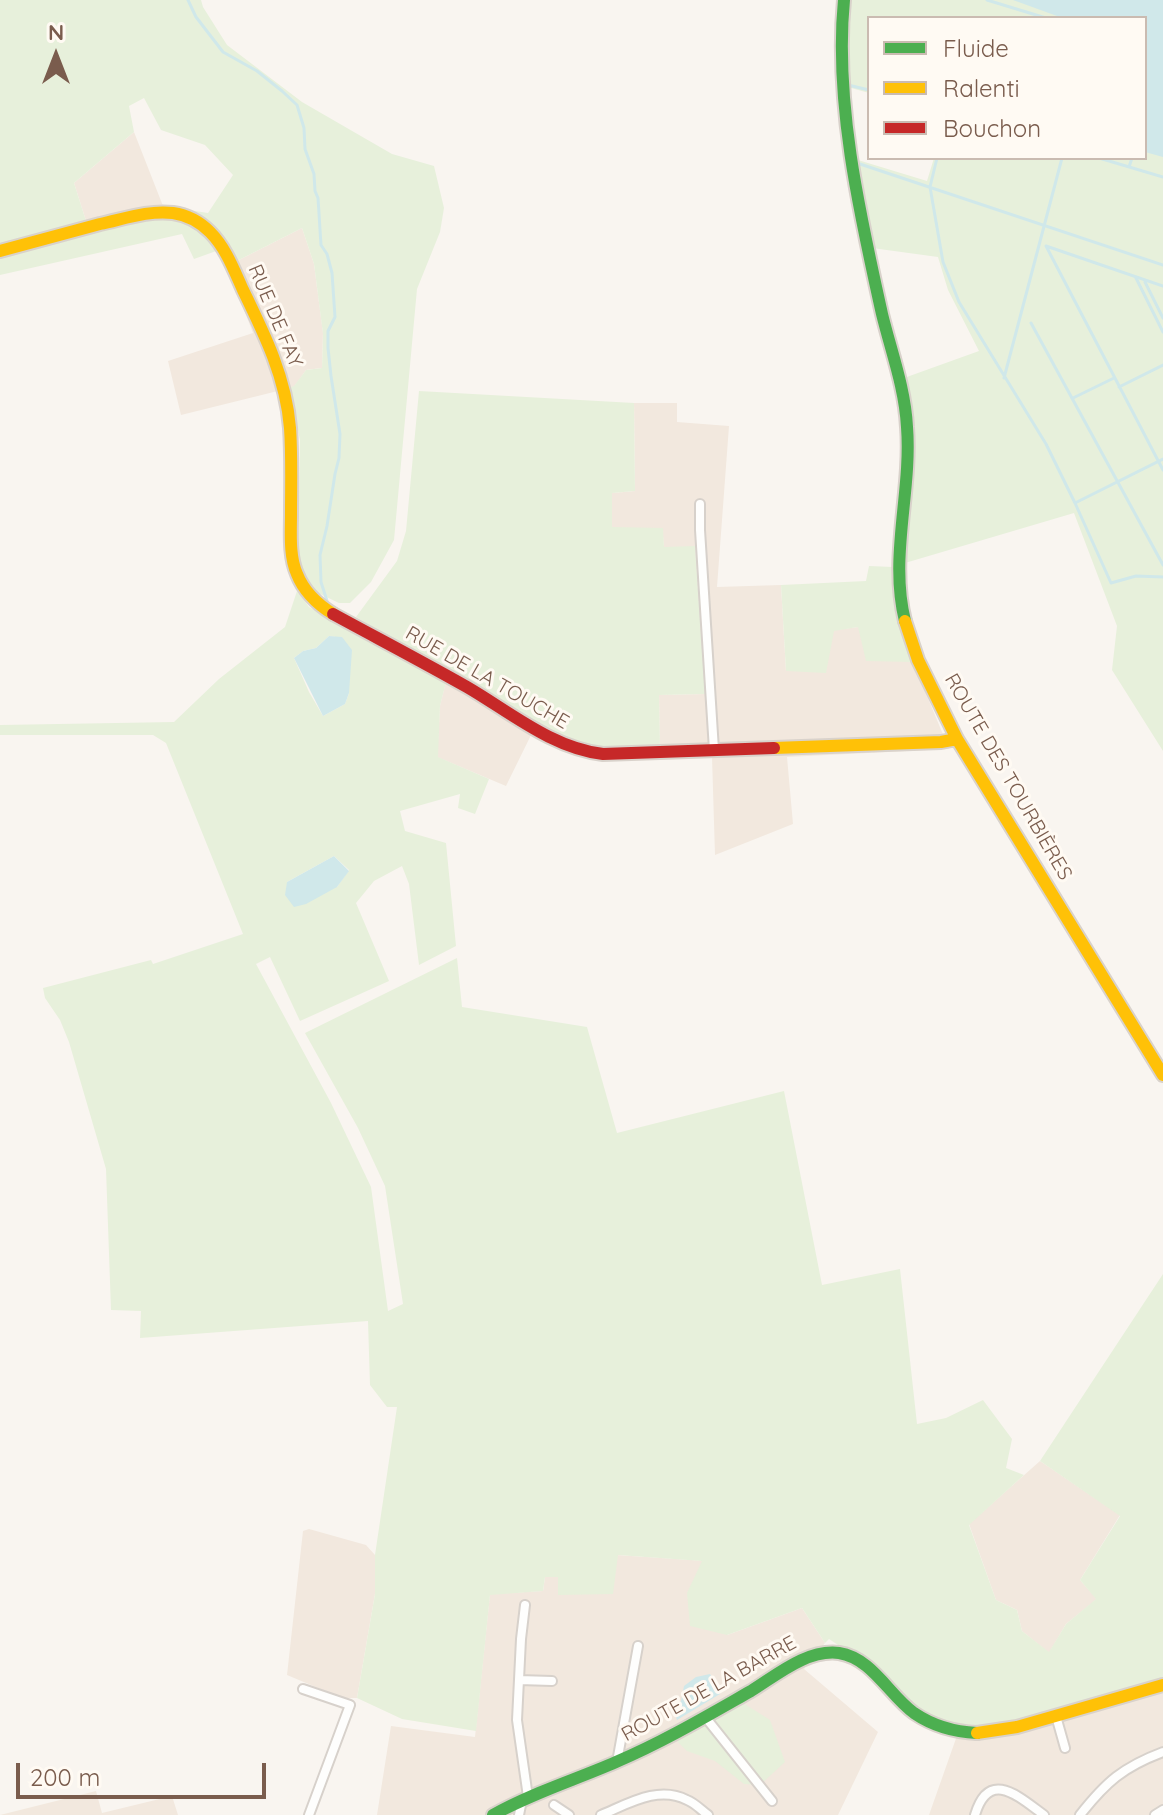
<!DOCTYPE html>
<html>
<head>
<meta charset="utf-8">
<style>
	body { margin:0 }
	#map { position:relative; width:1163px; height:1815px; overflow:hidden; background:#f9f5f0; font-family:Quicksand,sans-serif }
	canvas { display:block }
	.legend { position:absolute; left:867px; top:16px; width:280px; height:144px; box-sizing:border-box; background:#fffaf3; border:2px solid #cabbb1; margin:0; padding:10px 14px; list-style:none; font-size:24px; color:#7a5c4d }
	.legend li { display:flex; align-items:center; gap:16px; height:40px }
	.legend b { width:40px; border:2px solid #cabbb1 }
	.north { position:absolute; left:16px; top:16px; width:80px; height:80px; -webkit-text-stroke:6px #fffaf3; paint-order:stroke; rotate:0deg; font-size:22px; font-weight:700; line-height:32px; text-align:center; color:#7a5c4d }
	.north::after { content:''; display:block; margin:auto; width:28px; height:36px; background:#7a5c4d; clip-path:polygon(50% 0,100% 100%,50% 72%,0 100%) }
	.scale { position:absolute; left:16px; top:1763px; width:250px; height:36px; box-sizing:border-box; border:4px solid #7a5c4d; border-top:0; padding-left:10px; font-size:24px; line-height:28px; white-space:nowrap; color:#7a5c4d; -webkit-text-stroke:6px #fffaf3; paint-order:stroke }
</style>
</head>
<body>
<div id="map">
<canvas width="1163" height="1815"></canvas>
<ul class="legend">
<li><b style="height:10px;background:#4caf50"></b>Fluide</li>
<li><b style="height:10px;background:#ffc107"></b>Ralenti</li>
<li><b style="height:10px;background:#c62828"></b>Bouchon</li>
</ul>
<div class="north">N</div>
<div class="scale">200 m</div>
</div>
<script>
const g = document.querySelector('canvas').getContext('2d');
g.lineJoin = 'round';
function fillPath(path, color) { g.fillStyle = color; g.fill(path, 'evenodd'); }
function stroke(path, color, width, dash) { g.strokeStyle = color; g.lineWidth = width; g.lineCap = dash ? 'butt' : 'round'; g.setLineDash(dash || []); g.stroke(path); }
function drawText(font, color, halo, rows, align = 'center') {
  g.font = font + ' Quicksand,sans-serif'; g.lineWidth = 6; g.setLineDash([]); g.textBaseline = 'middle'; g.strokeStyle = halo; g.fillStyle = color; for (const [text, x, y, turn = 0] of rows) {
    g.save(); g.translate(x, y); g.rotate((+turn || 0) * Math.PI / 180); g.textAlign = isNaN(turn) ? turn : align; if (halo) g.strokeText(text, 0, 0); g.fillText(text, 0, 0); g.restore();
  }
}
const residential = new Path2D(`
	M 134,132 L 163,206 L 87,224 L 74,183 Z
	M 302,228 L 314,264 L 323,333 L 322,368 L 306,370 L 294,387 L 181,415 L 168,361 L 253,333 L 227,266 Z
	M 634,403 L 677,403 L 677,422 L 729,426 L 717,587 L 781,585 L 786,671 L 834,630 L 858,627 L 913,662 L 949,749 L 787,757 L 793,824 L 715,855 L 712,757 L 660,758 L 659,695 L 704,694 L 695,547 L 664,547 L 662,528 L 612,528 L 612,493 L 635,491 Z
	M 446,682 L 532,733 L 506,786 L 437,757 L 440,706 Z
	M 1040,1461 L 1120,1515 L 1080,1580 L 1097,1599 L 1066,1624 L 1049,1653 L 1022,1631 L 1017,1610 L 996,1600 L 969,1524 Z
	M 309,1529 L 366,1545 L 375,1555 L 375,1594 L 357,1698 L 342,1698 L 287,1675 L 303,1531 Z
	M 617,1555 L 721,1562 L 727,1635 L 802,1608 L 825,1643 L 804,1669 L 878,1732 L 838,1815 L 377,1815 L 391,1726 L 475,1737 L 490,1594 L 543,1591 L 545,1577 L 558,1577 L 559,1595 Z
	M 1163,1678 L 1163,1815 L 929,1815 L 959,1730 L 1111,1696 Z
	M 96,1791 L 102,1813 L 172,1796 L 178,1815 L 0,1815 Z`);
const green = new Path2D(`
	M 0,0 L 201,0 L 203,7 L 227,45 L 302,102 L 392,154 L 434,166 L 444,208 L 440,232 L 417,289 L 394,540 L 371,582 L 350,603 L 339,603 L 316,592 L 306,581 L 298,557 L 300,440 L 289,388 L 294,386 L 306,370 L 322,368 L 323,334 L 314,264 L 302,228 L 227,266 L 219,250 L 194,259 L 182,234 L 0,275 ZM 144,98 L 161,130 L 205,145 L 233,175 L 208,213 L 163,206 L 87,224 L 74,183 L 134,132 L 129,106 Z
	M 847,0 L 1163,0 L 1163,751 L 1112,670 L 1117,626 L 1074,513 L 905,563 L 913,458 L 913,416 L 904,378 L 979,351 L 948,290 L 938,257 L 872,248 L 858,160 L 927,181 L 934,158 L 1145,158 L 1145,18 L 869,18 L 869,93 L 844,86 Z
	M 419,391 L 634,403 L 635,491 L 612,493 L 612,527 L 663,528 L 664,547 L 695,546 L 705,694 L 659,695 L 660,748 L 606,750 L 578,745 L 541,728 L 356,617 L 397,561 L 406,531 Z
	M 869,566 L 893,567 L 913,662 L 866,661 L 858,627 L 834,631 L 826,673 L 786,671 L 781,585 L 866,581 Z
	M 297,591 L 309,607 L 446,682 L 440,706 L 438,757 L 489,779 L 475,814 L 458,808 L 460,794 L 400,811 L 405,831 L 446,843 L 456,946 L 419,965 L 409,884 L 402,866 L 374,881 L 356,903 L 389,981 L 300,1021 L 270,957 L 256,964 L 331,1103 L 371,1187 L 388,1311 L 403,1304 L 385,1186 L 358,1128 L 305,1033 L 457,958 L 462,1007 L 587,1027 L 617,1133 L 784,1091 L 822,1285 L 900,1269 L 917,1424 L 946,1418 L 983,1400 L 1012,1439 L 1006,1468 L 1024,1475 L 969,1525 L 996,1600 L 1017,1610 L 1022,1631 L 1049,1652 L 1066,1624 L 1096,1599 L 1080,1580 L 1120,1516 L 1040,1461 L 1163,1274 L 1163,1678 L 1111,1696 L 1017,1723 L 981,1728 L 952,1724 L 918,1709 L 892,1681 L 829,1639 L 825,1643 L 802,1608 L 727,1635 L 690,1626 L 687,1593 L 702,1561 L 618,1555 L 613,1594 L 558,1595 L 558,1577 L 545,1577 L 543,1591 L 490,1595 L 476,1731 L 402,1719 L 357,1698 L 375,1594 L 375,1555 L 397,1407 L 387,1407 L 370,1385 L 368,1321 L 140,1338 L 141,1311 L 111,1310 L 106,1169 L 69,1042 L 60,1020 L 45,998 L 43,988 L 151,960 L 153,964 L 243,934 L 166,743 L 153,735 L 0,735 L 0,725 L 174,722 L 219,679 L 285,627 ZM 329,636 L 342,638 L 349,693 L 345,704 L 323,716 L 309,692 L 294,658 L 303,651 L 316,648 ZM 334,856 L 349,870 L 337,887 L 287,882 Z
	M 743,1703 L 770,1720 L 785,1762 L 760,1785 L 744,1784 L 715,1761 L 687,1751 L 672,1736 Z`);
const water = new Path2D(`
	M 1013,0 L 1163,0 L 1163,157 L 1145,152 L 1145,18 L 1057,18 L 1057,16 Z
	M 329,636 L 342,637 L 352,650 L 349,693 L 345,704 L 323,716 L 294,658 L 303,651 L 316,648 Z
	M 334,856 L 349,871 L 337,887 L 306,904 L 294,907 L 285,895 L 287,882 Z
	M 710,1674 L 720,1690 L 720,1694 L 677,1720 L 673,1708 L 681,1701 L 684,1686 L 696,1677 Z`);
const stream = new Path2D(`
	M 188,0 L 196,17 L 223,52 L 257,71 L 282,91 L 297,105 L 304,128 L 305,149 L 314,174 L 315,191 L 318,198 L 321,245 L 327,254 L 332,273 L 335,317 L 328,331 L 328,348 L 331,376 L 340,434 L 339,458 L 335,474 L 327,526 L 320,555 L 321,582 L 328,604
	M 987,0 L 1046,18
	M 848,85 L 869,90
	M 937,158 L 930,187 L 943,262 L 959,302 L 1046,444 L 1075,503 L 1111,583 L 1136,576 L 1163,577
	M 1099,158 L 1163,177
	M 860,164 L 1163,265
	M 1129,167 L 1132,158
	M 1136,278 L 1163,332
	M 1145,282 L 1163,318
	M 1163,286 L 1046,246 L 1163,470
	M 1031,323 L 1163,565
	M 1004,378 L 1062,158
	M 1119,387 L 1163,365
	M 1073,398 L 1114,378
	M 1075,503 L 1163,459`);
const street = new Path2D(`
	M 700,504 L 700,530 L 714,750
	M 525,1605 L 521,1639 L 517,1720 L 528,1797
	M 519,1680 L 552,1681
	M 303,1689 L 350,1705 L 309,1815
	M 1056,1716 L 1065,1748
	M 706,1718 L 772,1801
	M 617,1762 L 638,1646
	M 554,1805 L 569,1815
	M 519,1815 L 522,1800
	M 601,1815 C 628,1804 658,1785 687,1800 C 695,1803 701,1810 708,1815
	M 975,1815 C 989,1768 1019,1797 1044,1815
	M 1080,1815 C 1106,1782 1123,1767 1163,1752
	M 1155,1815 L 1163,1810`);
const fast = new Path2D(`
	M 844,0 C 834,101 860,215 882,314 C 891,351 905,388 907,427 C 912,491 889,557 905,621
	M 493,1815 C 532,1793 575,1780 616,1762 C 663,1742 707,1716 751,1691 C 777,1675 807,1649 839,1653 C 872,1658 889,1695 914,1713 C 933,1726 955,1732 977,1733`);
const slow = new Path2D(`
	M 0,251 C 34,242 67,233 100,224 C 124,219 148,210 173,213 C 187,215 200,222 210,232 C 226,248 234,270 243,290 C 265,335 286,378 290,428 C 292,456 291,485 291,514 C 291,533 289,556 297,574 C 304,592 317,604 333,614
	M 905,621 L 918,660 L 957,739 L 1163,1075
	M 774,748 L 941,742 L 957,739
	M 977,1733 L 1017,1727 L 1163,1685`);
const jam = new Path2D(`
	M 333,614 C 377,638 423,662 467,687 C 510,712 552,748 603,754 L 774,748`);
const streetNames = [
	["RUE DE FAY",275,316,67],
	["RUE DE LA TOUCHE",487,678,30],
	["ROUTE DES TOURBIÈRES",1008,777,60],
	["ROUTE DE LA BARRE",709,1689,-29]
];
fillPath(residential, '#f2e8de');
fillPath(green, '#e7f0db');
fillPath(water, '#d0e8ea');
stroke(stream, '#d0e8ea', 3);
stroke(street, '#d7d1cb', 12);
stroke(fast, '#d9d2cb', 16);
stroke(slow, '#d9d2cb', 16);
stroke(jam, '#d9d2cb', 16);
stroke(street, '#fefefd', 8);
stroke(fast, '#4caf50', 12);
stroke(slow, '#ffc107', 12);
stroke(jam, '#c62828', 12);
drawText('20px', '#7a5c4d', '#fffaf3', streetNames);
</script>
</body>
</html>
